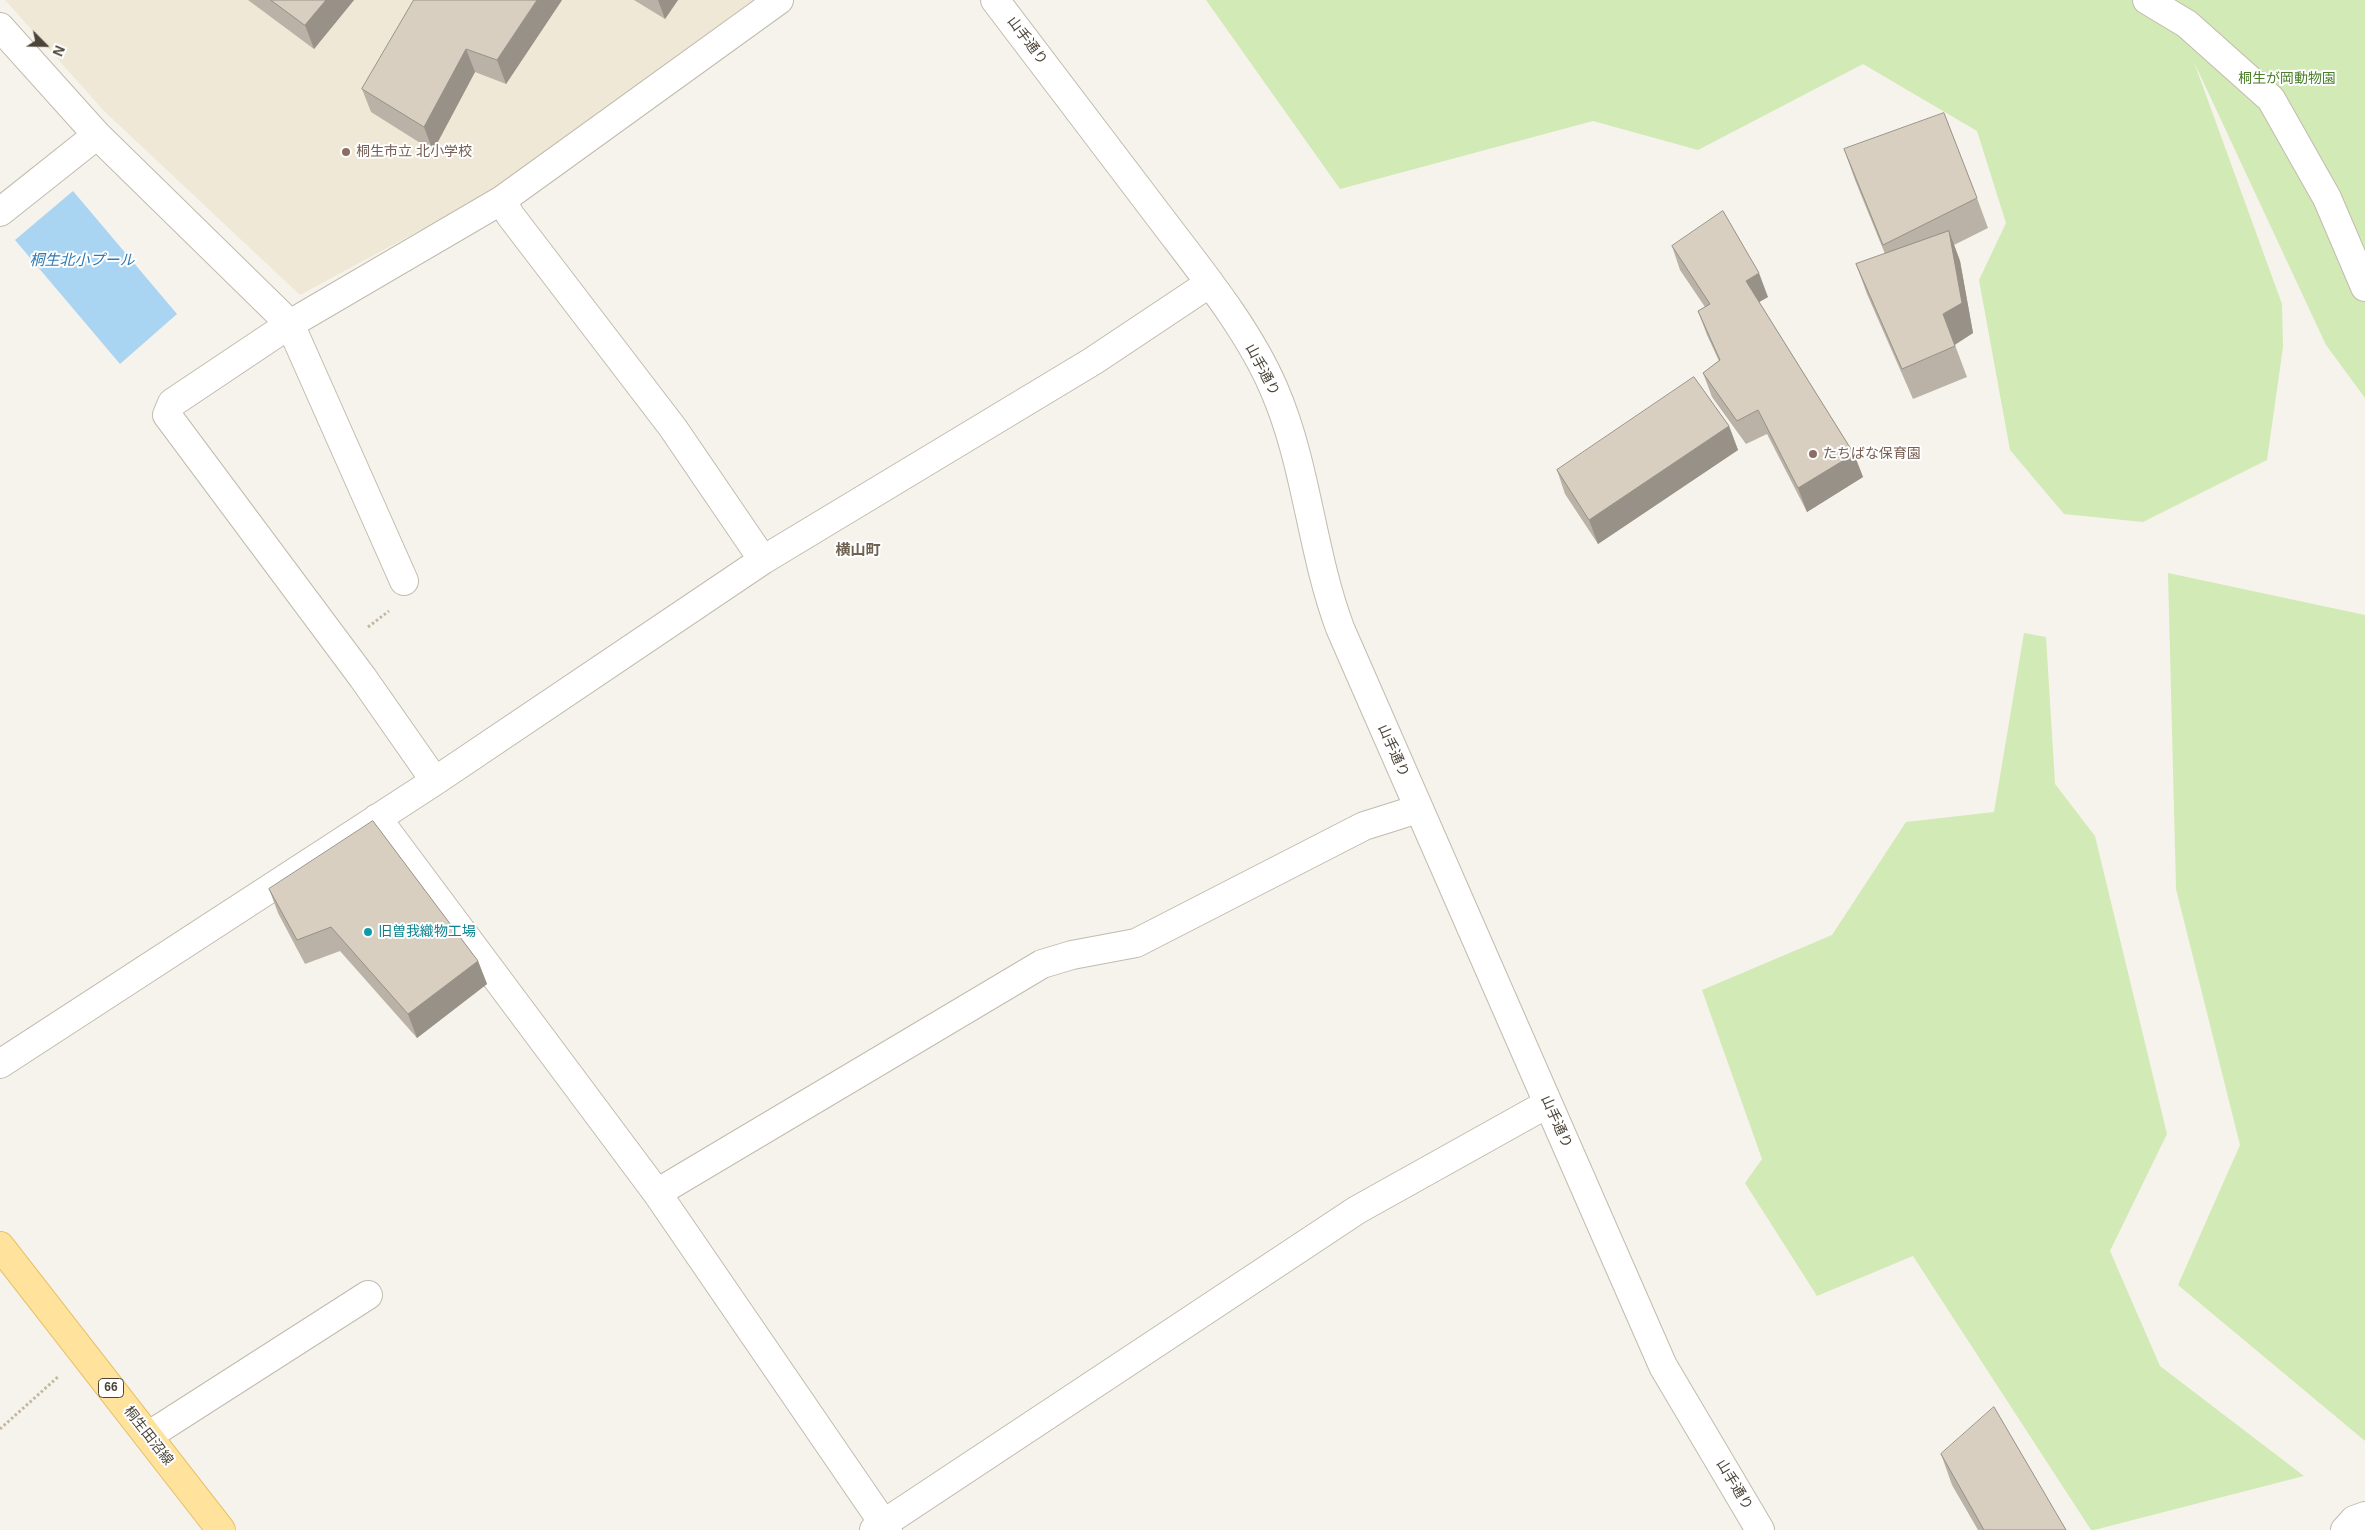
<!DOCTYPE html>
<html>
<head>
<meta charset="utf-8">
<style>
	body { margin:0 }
	#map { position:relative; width:2365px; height:1530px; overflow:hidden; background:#f6f3ec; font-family:Arial,sans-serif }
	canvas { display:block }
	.north { position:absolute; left:20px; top:20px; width:50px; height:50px; -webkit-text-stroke:4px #fff; paint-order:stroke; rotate:113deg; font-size:14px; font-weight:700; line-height:20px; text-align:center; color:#4b4439 }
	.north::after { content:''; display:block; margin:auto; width:18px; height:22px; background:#4b4439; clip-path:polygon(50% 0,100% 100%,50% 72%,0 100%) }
</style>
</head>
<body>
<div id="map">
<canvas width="2365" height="1530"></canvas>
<div class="north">N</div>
</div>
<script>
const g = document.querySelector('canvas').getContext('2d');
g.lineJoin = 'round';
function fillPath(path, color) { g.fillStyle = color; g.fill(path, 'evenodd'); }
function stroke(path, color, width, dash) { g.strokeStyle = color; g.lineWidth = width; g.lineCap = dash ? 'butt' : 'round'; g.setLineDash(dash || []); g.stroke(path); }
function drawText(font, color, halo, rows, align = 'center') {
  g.font = font + ' Arial,"Noto Sans JP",sans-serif'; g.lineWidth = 4; g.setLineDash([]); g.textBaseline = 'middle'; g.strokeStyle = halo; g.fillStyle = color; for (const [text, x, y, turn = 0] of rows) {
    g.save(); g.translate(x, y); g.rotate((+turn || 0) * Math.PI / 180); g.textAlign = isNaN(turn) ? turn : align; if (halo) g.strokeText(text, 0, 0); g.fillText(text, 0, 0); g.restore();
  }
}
const education = new Path2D(`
	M 5,0 L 754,0 L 487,194 L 300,295 L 104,111 Z`);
const green = new Path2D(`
	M 1206,0 L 2365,0 L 2365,398 L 2326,345 L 2194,62 L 2282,304 L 2283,347 L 2267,460 L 2143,522 L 2064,514 L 2010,450 L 1979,280 L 2006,223 L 1977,131 L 1863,64 L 1698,150 L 1593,121 L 1340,189 Z
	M 2168,573 L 2365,615 L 2365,1441 L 2178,1285 L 2240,1145 L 2176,889 Z
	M 2024,633 L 2046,637 L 2055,784 L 2095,836 L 2167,1134 L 2110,1251 L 2160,1366 L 2304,1476 L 2094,1530 L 2091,1530 L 1913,1256 L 1817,1296 L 1745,1183 L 1762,1159 L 1702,990 L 1832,935 L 1906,822 L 1994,812 Z`);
const water = new Path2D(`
	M 73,191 L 177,314 L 120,364 L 15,240 Z`);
const path = new Path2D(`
	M 368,627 L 389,611
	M 0,1429 L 59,1376`);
const minor = new Path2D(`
	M 995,0 C 1050,72 1105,144 1159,216 C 1199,269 1248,328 1274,389 C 1307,465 1311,550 1340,628 L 1663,1366 L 1760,1530
	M 2147,0 L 2187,24 L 2271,99 L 2327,198 L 2365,287
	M 0,27 L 97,135 L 290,324 L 404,581
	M 502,200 L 510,215 L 673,428 L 763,560
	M 0,212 L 97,135
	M 435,781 L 363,678 L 167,415 L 172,403 L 290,324 L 502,200 L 779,0
	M 377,818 L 657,1193 L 888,1530
	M 0,1064 L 435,781 L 763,560 L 1093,361 L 1210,283
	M 657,1193 L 1042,964 L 1072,955 L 1136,943 L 1364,826 L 1418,809
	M 148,1436 L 368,1295
	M 874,1530 L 1357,1210 L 1547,1104
	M 2345,1530 L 2354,1520 L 2365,1516`);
const major = new Path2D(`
	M 0,1246 L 221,1530`);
const wall = new Path2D(`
	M 248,0 L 354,0 L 314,49 Z
	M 562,0 L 506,84 L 475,72 L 433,151 L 371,112 L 362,89 Z
	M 634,0 L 678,0 L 665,19 Z
	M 1844,149 L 1977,198 L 1988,228 L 1954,245 L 1960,261 L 1973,333 L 1955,345 L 1967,377 L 1913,399 L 1867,294 L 1856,264 L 1885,254 L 1855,180 Z
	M 1672,246 L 1768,297 L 1759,302 L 1854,454 L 1863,477 L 1807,512 L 1767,434 L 1746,444 L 1712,397 L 1703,373 L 1719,361 L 1707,335 L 1698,311 L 1705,307 L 1680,270 Z
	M 1729,426 L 1738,450 L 1598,544 L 1565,494 L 1557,470 Z
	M 269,889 L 478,961 L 487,984 L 417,1038 L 340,951 L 305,964 L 278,913 Z
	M 1941,1454 L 2066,1530 L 1978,1530 L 1952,1485 Z`);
const shadedWall = new Path2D(`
	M 326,0 L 354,0 L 314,49 L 305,25 Z
	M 537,0 L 562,0 L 506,84 L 497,60 Z
	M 658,0 L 678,0 L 665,19 Z
	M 466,49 L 475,72 L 433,151 L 424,127 Z
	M 1949,231 L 1960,261 L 1973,333 L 1954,345 L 1943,314 Z
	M 1759,273 L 1768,297 L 1754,305 L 1746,281 Z
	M 1729,426 L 1738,450 L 1598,544 L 1589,520 Z
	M 1854,454 L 1863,477 L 1807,512 L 1798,488 Z
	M 478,961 L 487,984 L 417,1038 L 408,1014 Z`);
const building = new Path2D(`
	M 271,0 L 326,0 L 305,25 Z
	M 414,0 L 537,0 L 497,60 L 466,49 L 424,127 L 362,89 Z
	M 1944,113 L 1977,198 L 1883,245 L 1844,149 Z
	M 1723,211 L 1759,273 L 1746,281 L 1854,454 L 1798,488 L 1758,410 L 1737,421 L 1703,373 L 1720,360 L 1698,311 L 1710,304 L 1672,246 Z
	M 1949,231 L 1962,303 L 1943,314 L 1955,346 L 1902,369 L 1856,264 Z
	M 1694,377 L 1729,426 L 1589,520 L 1557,470 Z
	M 373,821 L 478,961 L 408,1014 L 331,927 L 297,940 L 269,889 Z
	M 1994,1407 L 2066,1530 L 1984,1530 L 1941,1454 Z`);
const markers = [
	[346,152,5,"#8d6e63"],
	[1813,454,5,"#8d6e63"],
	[368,932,5,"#0f9aa8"]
];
const shields = [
	[111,1388,25]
];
const shieldNames = [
	["66",111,1388]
];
const streetNames = [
	["山手通り",1027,41,53],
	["山手通り",1262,370,62],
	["山手通り",1393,751,66],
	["山手通り",1556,1122,66],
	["桐生田沼線",148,1436,52],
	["山手通り",1734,1485,59]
];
const parkNames = [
	["桐生が岡動物園",2287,79]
];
const educationNames = [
	["桐生市立 北小学校",356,152],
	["たちばな保育園",1823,454]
];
const cultureNames = [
	["旧曽我織物工場",378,932]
];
const waterNames = [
	["桐生北小プール",82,261]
];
const neighbourhoodNames = [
	["横山町",858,551]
];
fillPath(education, '#efe8d6');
fillPath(green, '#d2eab5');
fillPath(water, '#a9d4f2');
stroke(minor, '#c2bbae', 30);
stroke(major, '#e6c16a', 30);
stroke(path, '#c4b79f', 3, [2.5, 2.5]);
stroke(minor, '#fff', 28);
stroke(major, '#ffe39c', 28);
fillPath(wall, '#bab2a6');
fillPath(shadedWall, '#979187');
fillPath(building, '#d8cfc1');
stroke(building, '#979187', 1);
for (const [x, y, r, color] of markers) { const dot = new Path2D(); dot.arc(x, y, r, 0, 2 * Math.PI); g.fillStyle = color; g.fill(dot); stroke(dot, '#fff', 2); }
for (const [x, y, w] of shields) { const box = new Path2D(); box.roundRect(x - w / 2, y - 9.5, w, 19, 4); g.fillStyle = '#fff'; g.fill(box); stroke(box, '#4b4439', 1); }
drawText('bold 12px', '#4b4439', null, shieldNames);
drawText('14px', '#4b4439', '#fff', streetNames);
drawText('14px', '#4a7f2a', '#fff', parkNames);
drawText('14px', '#785e54', '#fff', educationNames, 'left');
drawText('14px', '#0d838f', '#fff', cultureNames, 'left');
drawText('italic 15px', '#2e7ab2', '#fff', waterNames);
drawText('bold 15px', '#6e6250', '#fff', neighbourhoodNames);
</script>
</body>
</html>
